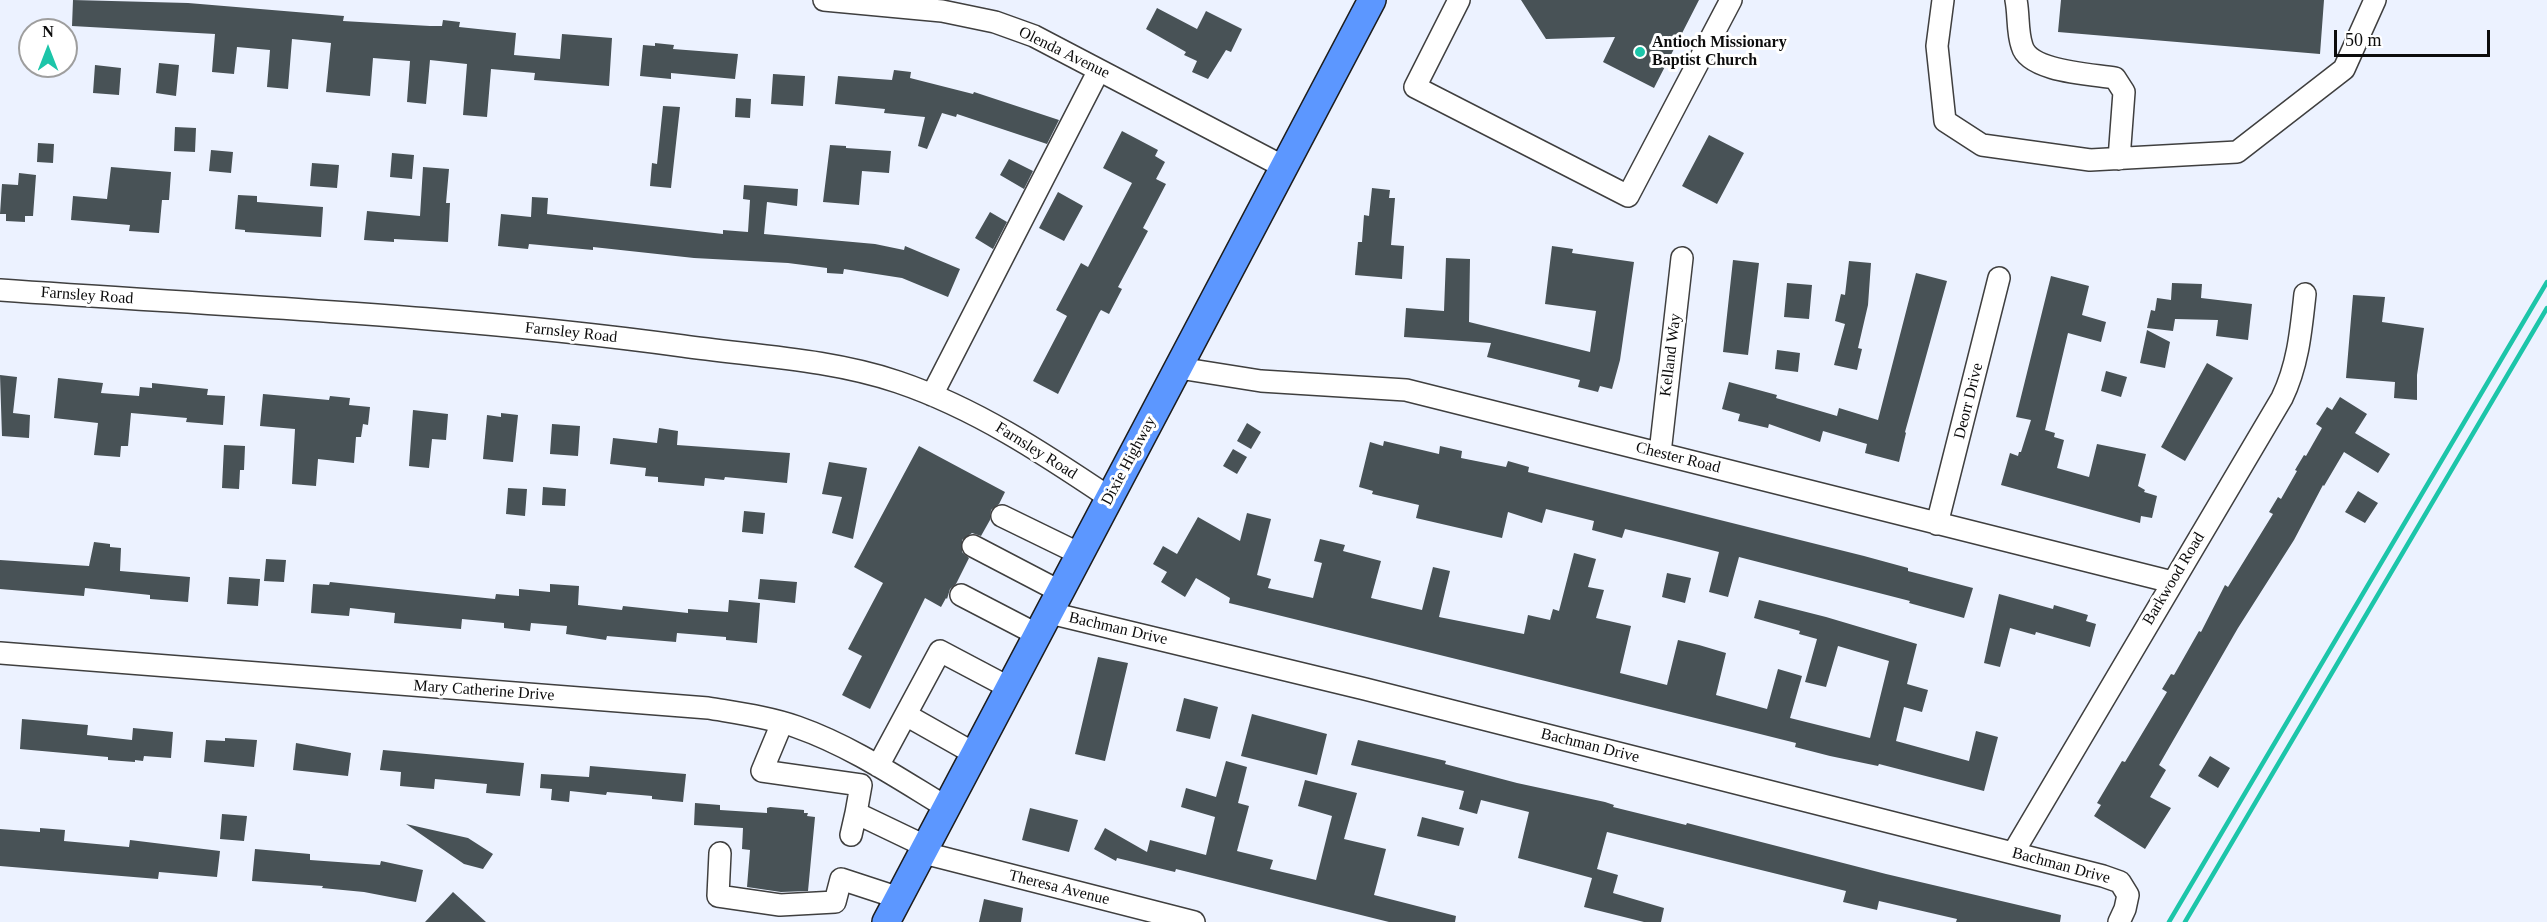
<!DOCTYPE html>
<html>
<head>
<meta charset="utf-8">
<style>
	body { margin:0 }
	#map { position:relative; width:2547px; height:922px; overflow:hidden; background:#ecf2ff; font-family:Georgia,serif }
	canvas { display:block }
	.north { position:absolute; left:18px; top:18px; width:60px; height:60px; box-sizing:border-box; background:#fff; border:2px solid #9e9e9e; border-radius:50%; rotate:0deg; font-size:16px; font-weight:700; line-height:24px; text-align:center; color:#0c0c0c }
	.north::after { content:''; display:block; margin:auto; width:21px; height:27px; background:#1cc5a9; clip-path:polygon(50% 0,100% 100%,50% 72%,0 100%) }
	.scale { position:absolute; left:2334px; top:30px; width:156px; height:27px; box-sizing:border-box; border:3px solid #0c0c0c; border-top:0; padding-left:8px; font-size:18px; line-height:21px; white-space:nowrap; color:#0c0c0c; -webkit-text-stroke:4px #fff; paint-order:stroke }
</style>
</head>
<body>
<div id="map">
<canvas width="2547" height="922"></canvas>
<div class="north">N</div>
<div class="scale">50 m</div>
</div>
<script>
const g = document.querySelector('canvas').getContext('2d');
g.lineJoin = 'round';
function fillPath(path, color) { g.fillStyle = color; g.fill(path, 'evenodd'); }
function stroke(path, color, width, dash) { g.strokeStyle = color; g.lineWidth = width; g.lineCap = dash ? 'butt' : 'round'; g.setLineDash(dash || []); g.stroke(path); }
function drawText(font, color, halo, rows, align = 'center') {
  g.font = font + ' Georgia,serif'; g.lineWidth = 6; g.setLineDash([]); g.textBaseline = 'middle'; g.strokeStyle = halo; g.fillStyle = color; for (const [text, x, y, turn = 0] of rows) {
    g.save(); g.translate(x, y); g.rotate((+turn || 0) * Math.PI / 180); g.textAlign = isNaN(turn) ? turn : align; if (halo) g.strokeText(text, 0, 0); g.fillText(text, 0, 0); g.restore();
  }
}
const building = new Path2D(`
	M 73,0 L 188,3 L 344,16 L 343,21 L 430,26 L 442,26 L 443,20 L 460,22 L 459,27 L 516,33 L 514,55 L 560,59 L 562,34 L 612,38 L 609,86 L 534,80 L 535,73 L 491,69 L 487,117 L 463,115 L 467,64 L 430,60 L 426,104 L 407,102 L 410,61 L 373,58 L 370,96 L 326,92 L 331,43 L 292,39 L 288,89 L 267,87 L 270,50 L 237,47 L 234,74 L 212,72 L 215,34 L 72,26 Z
	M 1521,0 L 1699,0 L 1654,88 L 1603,62 L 1615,37 L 1546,39 Z
	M 2061,0 L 2324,0 L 2320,54 L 2058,32 Z
	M 1157,8 L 1197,29 L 1206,11 L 1242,29 L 1231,52 L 1226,50 L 1208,79 L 1192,72 L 1197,61 L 1184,55 L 1186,52 L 1146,29 Z
	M 655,43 L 674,45 L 673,49 L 738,54 L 735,79 L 671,73 L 671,79 L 640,76 L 643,45 L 655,46 Z
	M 159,63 L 179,65 L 176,96 L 156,93 Z
	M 95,65 L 121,68 L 119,95 L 93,93 Z
	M 894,70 L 911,72 L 910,78 L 973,94 L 974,92 L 1059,120 L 1047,144 L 957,114 L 956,117 L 942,113 L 927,149 L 918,146 L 925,117 L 884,113 L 885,109 L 835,104 L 838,76 L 892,80 Z
	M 773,74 L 805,76 L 803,106 L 771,104 Z
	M 736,98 L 751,99 L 750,118 L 735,117 Z
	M 663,106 L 680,107 L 671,188 L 650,186 L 652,163 L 657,164 Z
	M 175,127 L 196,128 L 195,152 L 174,151 Z
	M 1122,131 L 1158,150 L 1155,156 L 1165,162 L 1156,179 L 1166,184 L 1143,228 L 1148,231 L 1118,287 L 1122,289 L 1109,314 L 1101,310 L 1099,313 L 1058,394 L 1033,381 L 1067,316 L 1056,310 L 1081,263 L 1088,267 L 1132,183 L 1103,168 Z
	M 1709,135 L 1744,153 L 1717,204 L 1682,186 Z
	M 38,143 L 54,144 L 53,163 L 37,162 Z
	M 830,145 L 846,146 L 846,148 L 891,151 L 889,173 L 862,171 L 859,205 L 823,202 Z
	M 211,150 L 233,152 L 231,173 L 209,171 Z
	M 392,153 L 414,155 L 412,179 L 390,177 Z
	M 1009,159 L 1033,171 L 1024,189 L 1000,175 Z
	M 312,163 L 339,165 L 337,188 L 310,186 Z
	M 111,167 L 171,172 L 169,200 L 162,200 L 159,233 L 129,231 L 130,225 L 71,220 L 73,196 L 107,199 Z
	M 423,167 L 449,169 L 446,203 L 450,203 L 448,242 L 394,239 L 394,242 L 364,240 L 367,211 L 420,216 Z
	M 19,173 L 36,175 L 33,216 L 25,216 L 25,222 L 6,221 L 6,214 L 0,214 L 2,184 L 18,185 Z
	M 744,185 L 798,189 L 797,206 L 767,202 L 764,234 L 875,244 L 904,250 L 905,246 L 960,269 L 948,297 L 902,278 L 844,269 L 843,274 L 827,273 L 827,268 L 788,263 L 694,258 L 593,247 L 593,250 L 529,244 L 528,249 L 498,246 L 501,214 L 531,217 L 532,197 L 548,198 L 547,214 L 723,234 L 723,230 L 748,232 L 750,200 L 743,199 Z
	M 1372,188 L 1390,190 L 1389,198 L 1395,198 L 1391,245 L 1404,246 L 1402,279 L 1355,275 L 1358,242 L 1362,242 L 1364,215 L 1369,216 Z
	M 1058,192 L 1083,206 L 1064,241 L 1039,228 Z
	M 238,195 L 257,196 L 257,202 L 323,207 L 321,237 L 245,232 L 245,230 L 235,229 Z
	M 990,212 L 1007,222 L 993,249 L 975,238 Z
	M 1552,246 L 1573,249 L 1572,253 L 1634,262 L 1620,360 L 1612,389 L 1600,386 L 1598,392 L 1578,387 L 1580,380 L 1487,357 L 1491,343 L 1404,337 L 1406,308 L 1444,311 L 1446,258 L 1470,259 L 1469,322 L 1590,352 L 1596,311 L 1545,304 Z
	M 1733,260 L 1759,263 L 1748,355 L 1723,352 Z
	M 1849,261 L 1871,263 L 1868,305 L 1858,348 L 1862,349 L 1857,370 L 1834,365 L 1845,324 L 1835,321 L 1841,294 L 1845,295 Z
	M 1916,273 L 1947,281 L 1905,432 L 1906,433 L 1899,462 L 1865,453 L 1867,444 L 1823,431 L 1820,442 L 1769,424 L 1768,428 L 1738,421 L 1740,414 L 1722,409 L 1729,382 L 1777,395 L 1776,398 L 1837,416 L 1839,408 L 1878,420 Z
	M 2051,276 L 2089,286 L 2082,315 L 2106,322 L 2101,342 L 2068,333 L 2045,430 L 2055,433 L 2054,437 L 2064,440 L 2057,468 L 2089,477 L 2097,444 L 2146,454 L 2138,486 L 2145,490 L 2144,492 L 2157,496 L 2152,518 L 2141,516 L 2140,523 L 2001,485 L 2010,453 L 2018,456 L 2019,452 L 2021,452 L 2031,420 L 2016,417 Z
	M 1787,283 L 1812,285 L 1809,319 L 1784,317 Z
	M 2172,283 L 2202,284 L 2201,298 L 2252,304 L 2248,340 L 2216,336 L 2218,320 L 2175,319 L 2173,331 L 2147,328 L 2151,310 L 2155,311 L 2157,298 L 2171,300 Z
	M 2353,295 L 2385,297 L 2382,322 L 2424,328 L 2417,375 L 2417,400 L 2394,398 L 2395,382 L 2346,378 Z
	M 2147,330 L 2170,342 L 2165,368 L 2140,363 Z
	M 1777,350 L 1800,353 L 1798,372 L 1775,369 Z
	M 2207,363 L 2233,378 L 2185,461 L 2161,447 Z
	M 2106,371 L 2127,377 L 2121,397 L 2101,391 Z
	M 0,375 L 17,377 L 13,413 L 30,415 L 29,438 L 2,436 Z
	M 58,378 L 103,383 L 101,393 L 139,396 L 140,387 L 152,388 L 152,383 L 208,389 L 207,395 L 225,396 L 223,425 L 186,422 L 187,418 L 131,413 L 128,446 L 121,446 L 120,457 L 94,455 L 98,423 L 54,418 Z
	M 263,394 L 329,400 L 330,396 L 350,398 L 349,405 L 370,407 L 368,425 L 363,424 L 361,437 L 356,437 L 354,463 L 318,459 L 316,486 L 292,484 L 295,429 L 260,426 Z
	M 2340,397 L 2367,414 L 2355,433 L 2390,454 L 2378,473 L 2344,452 L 2324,486 L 2323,485 L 2294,540 L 2238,628 L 2159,765 L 2166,770 L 2150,797 L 2171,808 L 2145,849 L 2094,816 L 2101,805 L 2097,803 L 2122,761 L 2125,762 L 2167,692 L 2162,689 L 2171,674 L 2174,675 L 2199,631 L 2201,632 L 2225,585 L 2228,587 L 2273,514 L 2269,512 L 2278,497 L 2281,499 L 2297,471 L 2295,470 L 2304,455 L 2306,456 L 2322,428 L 2316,424 L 2327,407 L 2332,410 Z
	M 413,410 L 448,414 L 446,440 L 432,439 L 429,468 L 409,466 Z
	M 501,413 L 518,415 L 513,462 L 483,459 L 487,415 L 501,417 Z
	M 1247,423 L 1261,432 L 1251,449 L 1237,441 Z
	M 552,424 L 580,426 L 578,456 L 550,454 Z
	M 659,428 L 678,431 L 677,445 L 790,453 L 787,483 L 725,477 L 724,480 L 705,478 L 704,486 L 658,482 L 658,477 L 645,476 L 646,468 L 610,464 L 613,438 L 657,443 Z
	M 1384,441 L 1439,454 L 1440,446 L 1462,451 L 1461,458 L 1506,467 L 1508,461 L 1529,467 L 1528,472 L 1864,556 L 1908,568 L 1908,571 L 1973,588 L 1964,618 L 1909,603 L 1910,601 L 1739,557 L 1728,597 L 1709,592 L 1719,552 L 1671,540 L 1625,529 L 1622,538 L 1592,530 L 1594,521 L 1546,509 L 1542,523 L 1508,512 L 1502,538 L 1416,518 L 1419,505 L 1372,494 L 1373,491 L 1359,487 L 1370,442 L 1383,446 Z
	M 224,445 L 245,446 L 244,470 L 240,470 L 239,489 L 222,488 Z
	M 919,446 L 1005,492 L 999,504 L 991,510 L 990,520 L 981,536 L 972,533 L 962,540 L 962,552 L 969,558 L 956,584 L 950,589 L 947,599 L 946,598 L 941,607 L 925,598 L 870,709 L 842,695 L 862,656 L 848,649 L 883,583 L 854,567 Z
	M 1233,449 L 1247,457 L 1237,474 L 1223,466 Z
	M 829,462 L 867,468 L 853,539 L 832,533 L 842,497 L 822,494 Z
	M 543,487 L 566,489 L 565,506 L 542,505 Z
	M 508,488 L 527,489 L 525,516 L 506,514 Z
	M 2358,491 L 2378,503 L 2365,523 L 2345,512 Z
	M 744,511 L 765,513 L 763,534 L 742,532 Z
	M 1247,513 L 1271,519 L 1257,575 L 1271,579 L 1268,588 L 1313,598 L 1322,563 L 1314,561 L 1320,539 L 1345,545 L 1343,551 L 1381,561 L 1371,598 L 1422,610 L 1433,567 L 1450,571 L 1439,617 L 1524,634 L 1528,615 L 1550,620 L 1553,609 L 1559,611 L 1574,553 L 1596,559 L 1588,587 L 1604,590 L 1596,618 L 1631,626 L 1620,673 L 1667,685 L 1678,640 L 1699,645 L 1726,653 L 1716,695 L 1767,709 L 1778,669 L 1802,676 L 1790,718 L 1870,738 L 1889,661 L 1838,646 L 1826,687 L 1805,682 L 1817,639 L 1799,634 L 1800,631 L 1754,618 L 1759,600 L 1826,617 L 1917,644 L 1907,684 L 1928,690 L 1922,712 L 1904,707 L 1896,741 L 1969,761 L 1976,731 L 1998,737 L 1984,791 L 1879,764 L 1878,766 L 1830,756 L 1795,747 L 1796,743 L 1744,730 L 1229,603 L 1230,598 L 1196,578 L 1185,597 L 1161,582 L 1167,572 L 1153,564 L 1163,546 L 1177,554 L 1198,517 L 1240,541 Z
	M 94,542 L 110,544 L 110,547 L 121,548 L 120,571 L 190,577 L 188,602 L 150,599 L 150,595 L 85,588 L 84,596 L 0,589 L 0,560 L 89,566 Z
	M 266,559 L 286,560 L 284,582 L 264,581 Z
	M 1667,573 L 1691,578 L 1685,603 L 1662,597 Z
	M 229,577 L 260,579 L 258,606 L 227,604 Z
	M 760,579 L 797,582 L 795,603 L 758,599 Z
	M 330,582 L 495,599 L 496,594 L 519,596 L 519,589 L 550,592 L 550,584 L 579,586 L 578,605 L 622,610 L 623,606 L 688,613 L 688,609 L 728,612 L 729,600 L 760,603 L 757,643 L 726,640 L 726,637 L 677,633 L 676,642 L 607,636 L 606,640 L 566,634 L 567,626 L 531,623 L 530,631 L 504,628 L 504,623 L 462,619 L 461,629 L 394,623 L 395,613 L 350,608 L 349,616 L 311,613 L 313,584 L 329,585 Z
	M 1999,594 L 2053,609 L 2054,605 L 2088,615 L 2086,621 L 2096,624 L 2090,647 L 2036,632 L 2035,635 L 2010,628 L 2000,667 L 1984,663 Z
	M 1098,657 L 1128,663 L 1105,761 L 1075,754 Z
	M 1184,698 L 1218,707 L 1210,739 L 1176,731 Z
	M 1252,714 L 1327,734 L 1317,775 L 1241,756 Z
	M 22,719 L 88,725 L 87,735 L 132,740 L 133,728 L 173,732 L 171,758 L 144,756 L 143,761 L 135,760 L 135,762 L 108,760 L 108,757 L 20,749 Z
	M 225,738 L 257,740 L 254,767 L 204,762 L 206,740 L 225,741 Z
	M 1358,740 L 1446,761 L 1445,764 L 1517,783 L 1605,802 L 1614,805 L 1613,807 L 1686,825 L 1687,823 L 1886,874 L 2061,915 L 2060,922 L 1956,922 L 1957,919 L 1879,901 L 1877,910 L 1843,902 L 1846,891 L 1607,832 L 1597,869 L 1618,875 L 1613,893 L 1664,908 L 1661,922 L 1644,922 L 1584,907 L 1592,878 L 1518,858 L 1529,812 L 1481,800 L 1477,814 L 1459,809 L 1464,791 L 1351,765 Z
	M 296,743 L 351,753 L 348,776 L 293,770 Z
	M 383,750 L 524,763 L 520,796 L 486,793 L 487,784 L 435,779 L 434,789 L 400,786 L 401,772 L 380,770 Z
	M 2210,756 L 2230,768 L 2218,788 L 2198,776 Z
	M 1226,761 L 1247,767 L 1238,803 L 1249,806 L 1237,851 L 1273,860 L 1270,869 L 1316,880 L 1332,816 L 1298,806 L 1305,780 L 1357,793 L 1344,839 L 1386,849 L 1374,895 L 1456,916 L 1455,922 L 1389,922 L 1176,869 L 1175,872 L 1117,858 L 1116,861 L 1094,849 L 1105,828 L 1147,852 L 1150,840 L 1206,855 L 1215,817 L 1181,807 L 1186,788 L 1216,797 Z
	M 590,766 L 686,774 L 683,802 L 652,799 L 652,796 L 607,792 L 606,795 L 570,791 L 569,802 L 551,800 L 552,789 L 540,788 L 541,774 L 589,777 Z
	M 695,803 L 720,805 L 720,810 L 767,813 L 767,808 L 770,807 L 804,810 L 804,813 L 808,813 L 807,816 L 815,817 L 808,891 L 781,892 L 747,887 L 750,850 L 742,849 L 743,828 L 694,825 Z
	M 1030,808 L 1078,820 L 1069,852 L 1022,840 Z
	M 222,814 L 247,816 L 244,841 L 220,839 Z
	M 1422,817 L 1464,828 L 1459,846 L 1417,836 Z
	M 406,824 L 468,838 L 493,854 L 483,869 L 464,864 Z
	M 40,828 L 65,830 L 64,841 L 129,847 L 130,840 L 220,851 L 217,877 L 159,872 L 158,879 L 0,866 L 0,829 L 40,832 Z
	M 255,849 L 310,854 L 310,860 L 380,865 L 381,861 L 423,870 L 416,902 L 364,892 L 322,888 L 323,886 L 252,881 Z
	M 453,892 L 486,922 L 425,922 Z
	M 984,899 L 1023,908 L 1021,922 L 979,922 Z`);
const minor = new Path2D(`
	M 824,0 L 942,11 L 995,22 L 1034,36 L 1284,167
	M 1459,0 L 1415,87 L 1628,196 L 1731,0
	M 1943,0 L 1937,46 L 1945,121 L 1982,145 L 2090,160 L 2237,152 L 2344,69 L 2375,0
	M 2016,0 C 2019,15 2017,32 2022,46 C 2029,72 2092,74 2115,78 L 2124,92 L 2119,159
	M 0,290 C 227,306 457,315 683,346 C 754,356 830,359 898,382 C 975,408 1043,453 1110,498
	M 1179,368 L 1261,381 L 1406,390 L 2172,582
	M 932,395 L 1099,70
	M 1660,453 L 1682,258
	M 1002,516 L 1080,554
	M 1937,524 L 1999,278
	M 973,546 L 1061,592
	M 961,595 L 1038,635
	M 1050,613 L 1365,689 L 2103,876 L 2120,882 L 2128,895 L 2125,909 L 2119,922
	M 0,653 L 708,708 C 737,713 769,717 797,727 C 851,746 898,778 946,807
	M 906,715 L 975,754
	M 782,723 L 762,771 L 861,785 L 856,813 L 927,847
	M 878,766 L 940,651 L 1010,688
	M 851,835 L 856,813
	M 720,853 L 718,896 L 780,905 L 835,902 L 841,879 L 899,898
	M 924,853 L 1194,922
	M 2013,853 L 2282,398 C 2298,365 2301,331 2305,294`);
const major = new Path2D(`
	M 886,922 L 1372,0`);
const rail = new Path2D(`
	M 2169,922 L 2547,282
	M 2185,922 L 2547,308`);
const markers = [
	[1640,52,6,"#1cc5a9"]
];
const poiNames = [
	["Antioch Missionary",1652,43],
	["Baptist Church",1652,61]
];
const streetNames = [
	["Olenda Avenue",1064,53,26],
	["Farnsley Road",87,296,4],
	["Farnsley Road",571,333,6],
	["Kelland Way",1671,355,-83],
	["Deorr Drive",1969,401,-76],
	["Farnsley Road",1036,451,32],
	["Chester Road",1678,458,14],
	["Dixie Highway",1129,461,-62],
	["Barkwood Road",2174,579,-59],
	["Bachman Drive",1118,629,13],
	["Mary Catherine Drive",484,691,4],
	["Bachman Drive",1590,746,14],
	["Bachman Drive",2061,866,15],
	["Theresa Avenue",1059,888,14]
];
fillPath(building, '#485256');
stroke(minor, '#3f3f3f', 24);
stroke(major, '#1d1d1d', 30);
stroke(minor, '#fff', 21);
stroke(major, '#5c97ff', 27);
stroke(rail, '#1cc5a9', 4.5);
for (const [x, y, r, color] of markers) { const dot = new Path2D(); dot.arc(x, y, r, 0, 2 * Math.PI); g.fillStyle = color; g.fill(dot); stroke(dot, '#fff', 2); }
drawText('bold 16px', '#0c0c0c', '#fff', poiNames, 'left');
drawText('16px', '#0c0c0c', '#fff', streetNames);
</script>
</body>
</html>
